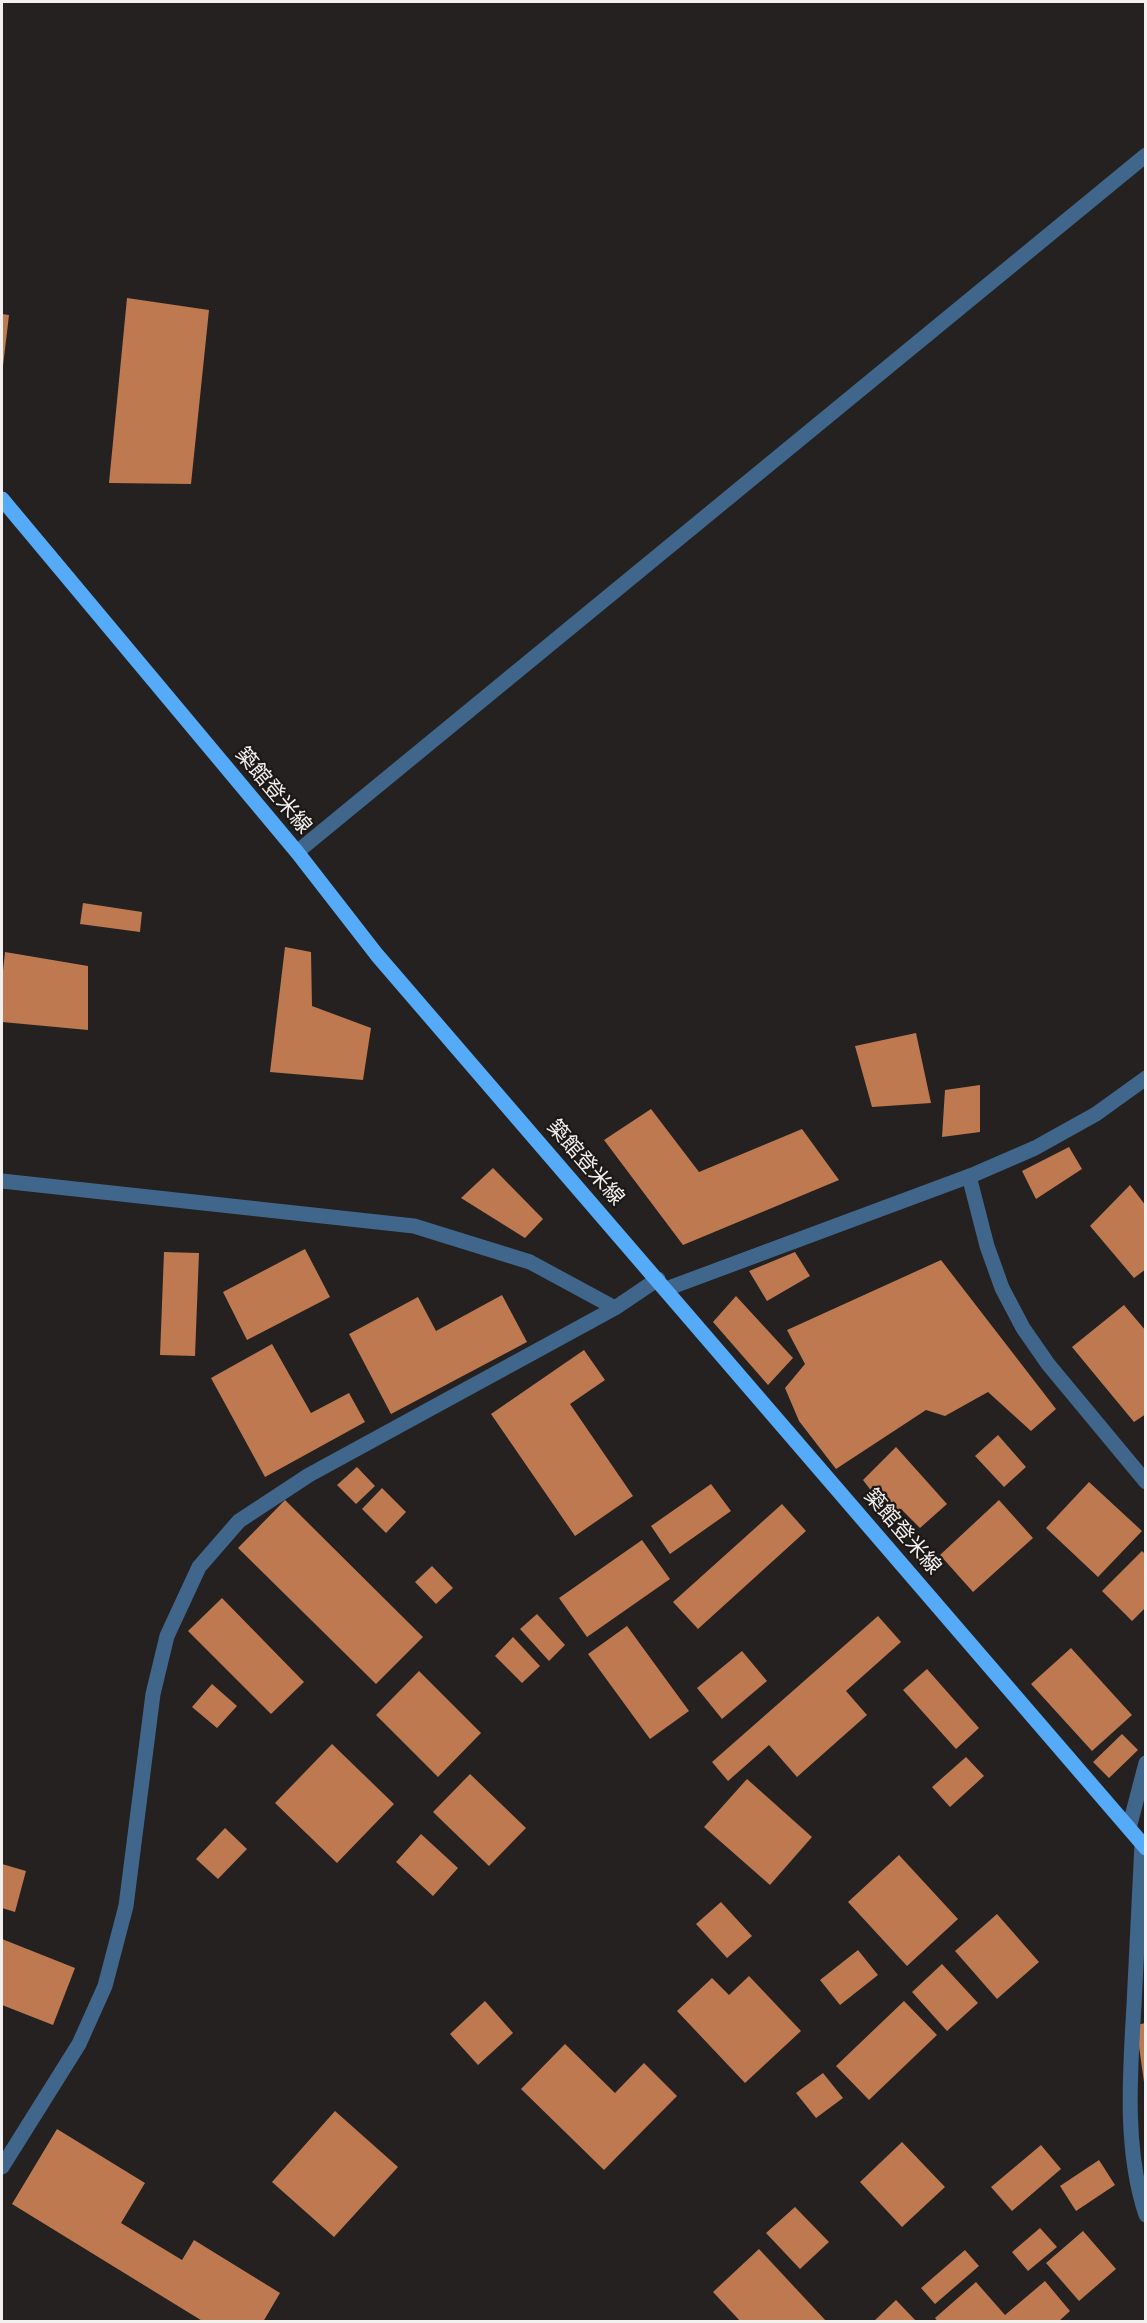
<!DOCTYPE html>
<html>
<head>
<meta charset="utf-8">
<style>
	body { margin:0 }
	#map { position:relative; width:1147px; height:2323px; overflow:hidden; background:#242120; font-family:Helvetica,sans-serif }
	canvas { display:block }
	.frame { position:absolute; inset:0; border:3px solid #f3f1f0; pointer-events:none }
</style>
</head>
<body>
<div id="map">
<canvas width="1147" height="2323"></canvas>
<div class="frame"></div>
</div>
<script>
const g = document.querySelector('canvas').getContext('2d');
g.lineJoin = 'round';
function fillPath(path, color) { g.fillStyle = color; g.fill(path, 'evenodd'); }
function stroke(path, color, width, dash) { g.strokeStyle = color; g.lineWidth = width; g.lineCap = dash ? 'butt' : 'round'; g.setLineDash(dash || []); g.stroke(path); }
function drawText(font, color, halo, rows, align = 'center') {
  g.font = font + ' Helvetica,"Noto Sans JP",sans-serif'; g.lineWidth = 4.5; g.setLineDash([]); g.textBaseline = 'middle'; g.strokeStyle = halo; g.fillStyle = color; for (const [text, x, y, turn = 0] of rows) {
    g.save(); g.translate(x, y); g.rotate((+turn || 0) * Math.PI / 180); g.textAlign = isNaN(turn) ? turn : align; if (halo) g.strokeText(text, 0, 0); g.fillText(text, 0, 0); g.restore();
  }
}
const building = new Path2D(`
	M 127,298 L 209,310 L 191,484 L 109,483 Z
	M 2,314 L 9,315 L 3,366 L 2,366 Z
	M 83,903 L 142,912 L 140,932 L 80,924 Z
	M 285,947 L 311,952 L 312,1006 L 371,1028 L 363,1080 L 270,1072 Z
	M 5,952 L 88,966 L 88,1030 L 2,1022 L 2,980 Z
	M 916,1033 L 931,1103 L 872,1107 L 855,1046 Z
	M 980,1085 L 980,1132 L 942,1137 L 945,1090 Z
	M 651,1109 L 699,1172 L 802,1129 L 839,1180 L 683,1245 L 604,1140 Z
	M 1069,1147 L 1082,1169 L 1036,1199 L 1022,1171 Z
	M 493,1168 L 543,1219 L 525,1238 L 461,1198 Z
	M 1130,1185 L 1146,1206 L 1146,1269 L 1134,1278 L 1090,1226 Z
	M 305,1249 L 330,1297 L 247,1340 L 223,1292 Z
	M 164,1252 L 199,1253 L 195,1356 L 160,1355 Z
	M 795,1252 L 810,1276 L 767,1301 L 749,1271 Z
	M 941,1260 L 1056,1409 L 1031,1431 L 988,1392 L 945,1416 L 926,1410 L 836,1469 L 799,1421 L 785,1388 L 805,1364 L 787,1330 Z
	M 502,1295 L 527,1342 L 391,1414 L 349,1334 L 418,1297 L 436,1331 Z
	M 736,1296 L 793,1358 L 768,1385 L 713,1322 Z
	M 1124,1305 L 1146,1331 L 1146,1414 L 1134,1422 L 1072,1347 Z
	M 272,1344 L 311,1413 L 349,1393 L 365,1422 L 265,1477 L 211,1378 Z
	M 584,1350 L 605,1380 L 570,1404 L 633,1496 L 575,1536 L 491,1414 Z
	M 998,1435 L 1026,1467 L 1004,1487 L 975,1456 Z
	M 896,1447 L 947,1504 L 920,1528 L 901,1509 L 891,1517 L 863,1480 Z
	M 357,1467 L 375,1486 L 356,1504 L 337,1485 Z
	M 1089,1482 L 1142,1531 L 1098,1577 L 1046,1528 Z
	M 711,1484 L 731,1511 L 670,1554 L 651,1526 Z
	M 382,1488 L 406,1512 L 386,1533 L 362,1509 Z
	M 285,1500 L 423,1637 L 376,1684 L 238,1548 Z
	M 999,1500 L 1033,1538 L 973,1592 L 940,1555 Z
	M 782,1504 L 806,1531 L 698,1629 L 673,1602 Z
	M 642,1540 L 670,1579 L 587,1637 L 559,1598 Z
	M 1142,1551 L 1146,1555 L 1146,1607 L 1132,1621 L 1102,1591 Z
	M 432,1566 L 453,1588 L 436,1604 L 415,1582 Z
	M 222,1598 L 304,1682 L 271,1714 L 188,1631 Z
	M 537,1614 L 565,1645 L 549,1661 L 520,1629 Z
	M 878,1616 L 901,1642 L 846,1691 L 867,1715 L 797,1777 L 769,1745 L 728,1781 L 712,1762 Z
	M 627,1626 L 689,1711 L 650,1739 L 588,1654 Z
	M 513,1637 L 540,1666 L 522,1683 L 495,1656 Z
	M 1071,1648 L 1132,1715 L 1092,1751 L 1031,1684 Z
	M 742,1651 L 767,1681 L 722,1719 L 697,1688 Z
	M 927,1669 L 979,1728 L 956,1749 L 903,1690 Z
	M 419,1671 L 481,1733 L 438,1777 L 376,1715 Z
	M 212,1684 L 237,1706 L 217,1728 L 192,1707 Z
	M 1122,1734 L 1138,1750 L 1109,1778 L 1093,1762 Z
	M 332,1744 L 394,1804 L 337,1863 L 275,1803 Z
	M 966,1757 L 984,1776 L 950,1807 L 932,1787 Z
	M 470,1774 L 526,1828 L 489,1866 L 433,1812 Z
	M 747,1779 L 812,1837 L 770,1885 L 704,1827 Z
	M 225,1828 L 247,1849 L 218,1879 L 196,1859 Z
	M 421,1834 L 458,1868 L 433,1896 L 396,1862 Z
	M 899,1855 L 958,1919 L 907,1966 L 848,1902 Z
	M 2,1864 L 26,1871 L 15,1912 L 2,1908 Z
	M 721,1902 L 752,1936 L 727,1958 L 696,1924 Z
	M 997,1914 L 1039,1962 L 997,1999 L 955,1951 Z
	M 2,1939 L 75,1968 L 53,2025 L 2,2005 Z
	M 858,1950 L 878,1975 L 840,2005 L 820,1980 Z
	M 942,1964 L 978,2003 L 947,2031 L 912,1992 Z
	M 749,1976 L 801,2031 L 745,2083 L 677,2011 L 712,1978 L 729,1995 Z
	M 485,2001 L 513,2033 L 478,2065 L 450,2034 Z
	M 904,2001 L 937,2035 L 869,2100 L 836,2066 Z
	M 1146,2023 L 1146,2082 L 1144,2082 L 1136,2025 Z
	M 565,2044 L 615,2093 L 644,2063 L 677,2096 L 604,2170 L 521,2089 Z
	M 823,2073 L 843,2098 L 816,2118 L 796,2093 Z
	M 335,2111 L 398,2167 L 334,2237 L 272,2182 Z
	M 57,2129 L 145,2183 L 121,2223 L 182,2260 L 194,2240 L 280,2293 L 263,2322 L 204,2322 L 12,2204 Z
	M 902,2142 L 945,2187 L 902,2227 L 860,2182 Z
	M 1041,2145 L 1061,2169 L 1012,2211 L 991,2187 Z
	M 1099,2160 L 1115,2185 L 1076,2211 L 1060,2186 Z
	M 795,2207 L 829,2242 L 800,2269 L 766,2233 Z
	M 1040,2228 L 1057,2247 L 1028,2271 L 1012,2252 Z
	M 1083,2231 L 1116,2269 L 1079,2301 L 1046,2263 Z
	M 759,2249 L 827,2322 L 741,2322 L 713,2292 Z
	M 965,2250 L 979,2266 L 935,2304 L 921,2288 Z
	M 1045,2281 L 1070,2311 L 1058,2322 L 938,2322 L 935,2318 L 976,2282 L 1005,2315 Z
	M 896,2300 L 917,2322 L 873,2322 Z`);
const street = new Path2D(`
	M 297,852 L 1146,155
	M 969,1176 L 987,1246 L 1002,1288 L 1023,1328 L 1048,1364 L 1146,1482
	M 2,1181 L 414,1226 L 530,1262 L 615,1308
	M 666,1289 L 975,1174 L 1035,1148 L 1096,1114 L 1146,1078
	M 1129,1828 L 1146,1763
	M 1142,1844 C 1139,1898 1137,1951 1134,2005 C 1130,2074 1124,2149 1146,2215
	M 2,2167 L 79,2044 L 105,1986 L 126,1906 L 153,1694 L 167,1636 L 199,1567 L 239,1521 L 309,1475 L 615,1308 L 658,1279`);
const primary = new Path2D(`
	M 2,499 L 297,852 L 377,955 L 1146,1848`);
const streetNames = [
	["築館登米線",273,791,50],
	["築館登米線",585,1163,49],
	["築館登米線",902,1532,49]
];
fillPath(building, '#be7950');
stroke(street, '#40678b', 15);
stroke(primary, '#55abf7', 15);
drawText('21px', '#f3f1f0', '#1b1816', streetNames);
</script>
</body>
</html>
